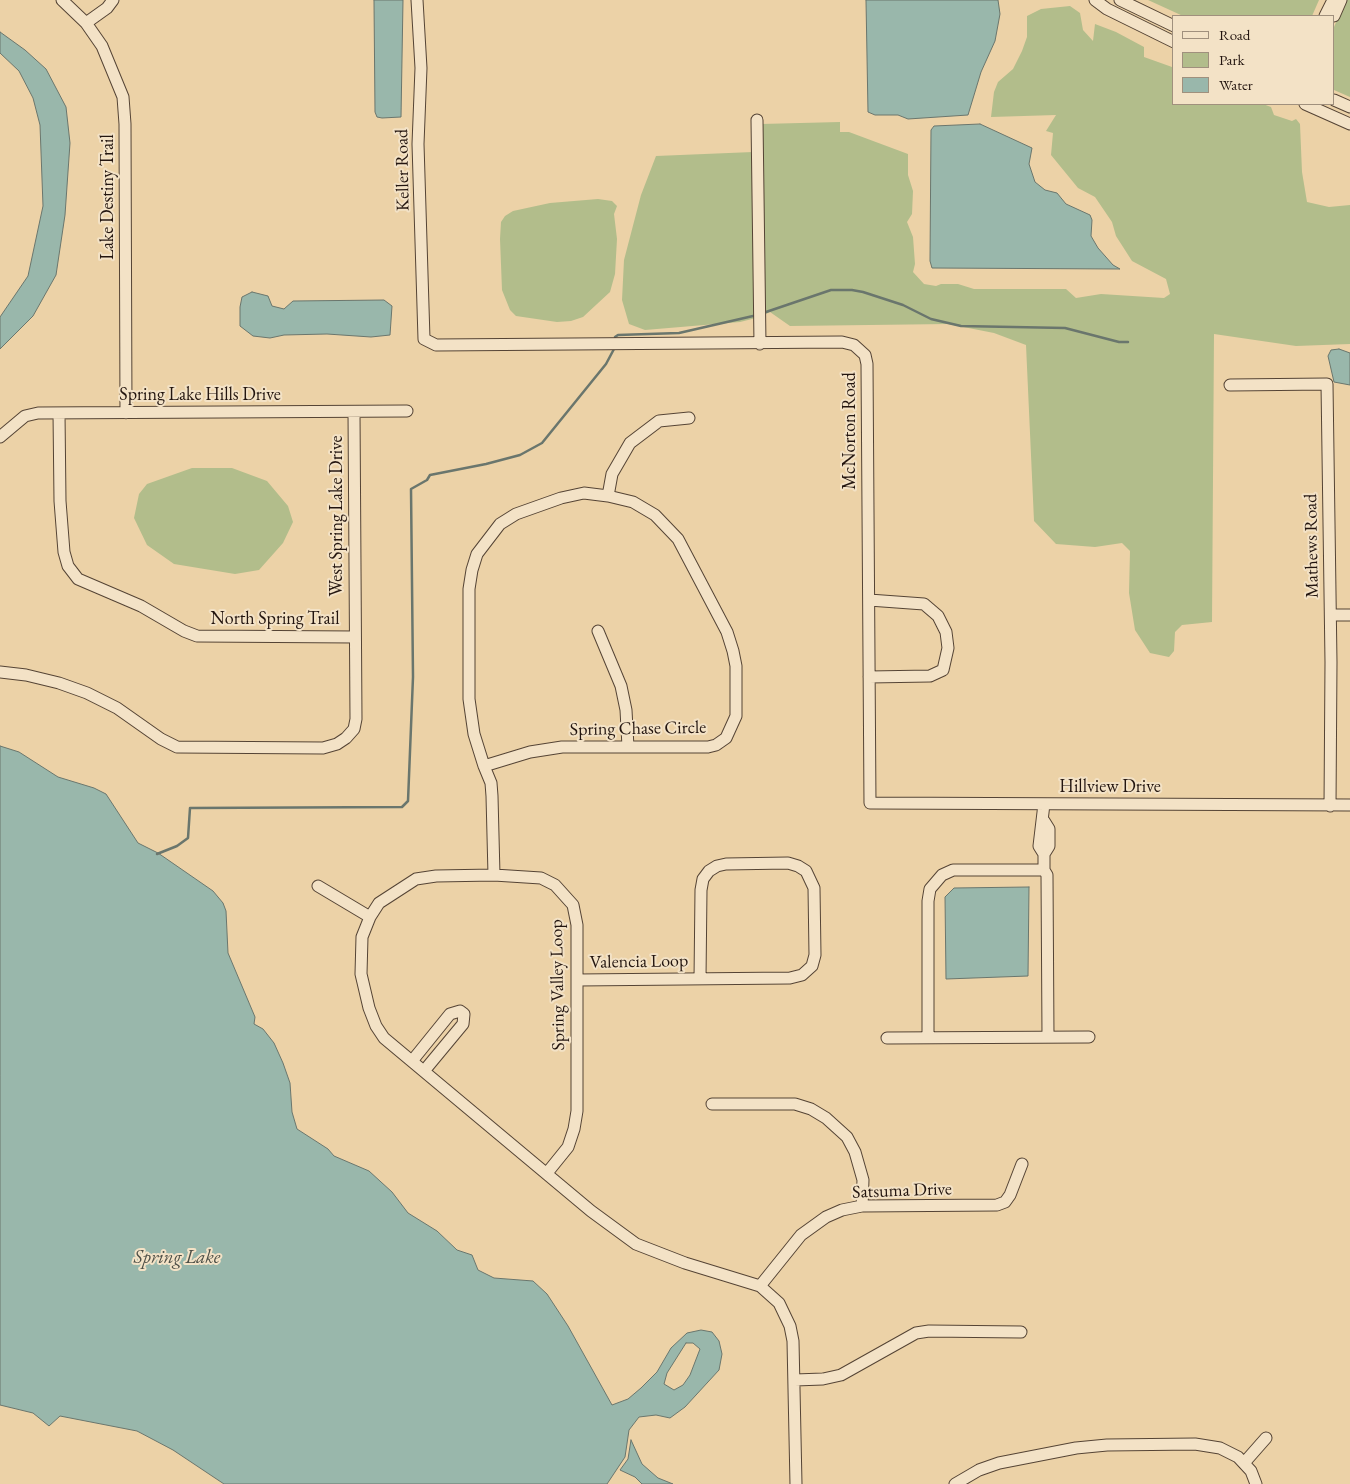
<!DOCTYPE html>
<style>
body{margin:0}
#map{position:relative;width:1350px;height:1484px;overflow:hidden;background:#ecd2a7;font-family:"EB Garamond",serif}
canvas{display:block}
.legend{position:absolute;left:1172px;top:15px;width:162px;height:90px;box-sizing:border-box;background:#f3e2c6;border:1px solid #a0907d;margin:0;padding:6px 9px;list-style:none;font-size:15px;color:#23150f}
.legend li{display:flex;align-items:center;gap:10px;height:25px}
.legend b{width:25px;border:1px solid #a0907d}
</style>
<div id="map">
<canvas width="1350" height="1484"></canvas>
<ul class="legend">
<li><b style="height:6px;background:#f3e2c6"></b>Road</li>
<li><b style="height:14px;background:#b2bd8b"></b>Park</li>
<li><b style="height:14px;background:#99b7ab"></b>Water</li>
</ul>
</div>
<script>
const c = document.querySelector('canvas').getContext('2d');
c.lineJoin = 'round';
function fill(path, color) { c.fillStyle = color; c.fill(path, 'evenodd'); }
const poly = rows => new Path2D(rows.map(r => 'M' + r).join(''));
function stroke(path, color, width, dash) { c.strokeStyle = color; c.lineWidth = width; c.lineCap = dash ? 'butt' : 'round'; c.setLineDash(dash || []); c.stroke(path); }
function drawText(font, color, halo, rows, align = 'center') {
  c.font = font + ' "EB Garamond",serif'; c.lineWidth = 4; c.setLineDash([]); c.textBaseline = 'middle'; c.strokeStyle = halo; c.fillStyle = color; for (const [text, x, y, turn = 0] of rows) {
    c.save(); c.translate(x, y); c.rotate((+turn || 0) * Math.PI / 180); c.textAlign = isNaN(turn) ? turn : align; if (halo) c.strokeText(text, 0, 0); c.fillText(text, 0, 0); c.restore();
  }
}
fill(poly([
 [1148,0,1319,0,1312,16,1183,16],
 [1346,0,1350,0,1350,97,1334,90,1334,27],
 [1070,6,1080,13,1083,30,1093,41,1095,24,1116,32,1144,47,1144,57,1172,67,1174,66,1174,104,1263,104,1271,107,1274,115,1292,121,1296,119,1300,124,1302,172,1307,202,1329,207,1350,205,1350,344,1296,346,1214,334,1212,622,1182,625,1175,632,1174,651,1169,657,1150,653,1135,630,1129,593,1130,551,1122,543,1095,547,1056,544,1034,521,1026,345,994,333,948,324,790,326,770,312,764,315,761,124,840,122,840,132,849,132,908,154,908,175,913,191,912,214,907,222,913,237,915,264,913,272,924,284,936,286,941,284,958,284,974,289,1066,289,1076,298,1101,294,1164,298,1170,294,1166,279,1132,261,1116,236,1112,222,1095,197,1078,188,1051,155,1053,133,1046,131,1056,115,991,117,994,92,998,82,1013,69,1022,51,1027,37,1027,16,1041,9],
 [753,152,756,318,740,322,645,330,629,324,622,300,624,260,641,195,656,156],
 [598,199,612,201,617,206,614,214,617,239,615,274,610,292,583,317,571,321,557,322,516,316,510,310,502,290,500,239,501,222,505,216,513,211,550,203],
 [192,468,232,468,267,481,288,506,293,522,283,543,259,570,235,574,174,564,147,545,134,518,139,494,147,484]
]), '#b2bd8b');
const water = poly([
 [374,0,403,0,401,117,382,118,377,117,375,112,374,0],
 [866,0,998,0,1000,14,995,41,981,72,968,115,908,119,898,115,875,115,868,112,866,0],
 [0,32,25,50,46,69,66,107,70,143,65,215,56,275,33,316,0,349,0,317,28,276,43,206,40,125,33,98,19,71,0,53,0,32],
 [980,124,1032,148,1029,164,1035,182,1045,190,1057,193,1066,204,1090,215,1092,220,1091,236,1098,248,1113,265,1120,269,932,268,930,261,931,130,934,126,980,124],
 [252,292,268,296,272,306,284,309,293,301,384,300,392,306,390,335,371,337,327,334,284,335,270,338,253,336,240,326,240,307,242,297,252,292],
 [1339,349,1350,353,1350,385,1334,382,1328,356,1331,350,1339,349],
 [0,746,19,752,58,777,94,788,106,794,138,843,158,853,213,891,223,903,226,911,228,953,255,1017,254,1024,263,1029,274,1043,283,1063,290,1083,292,1112,297,1129,328,1149,334,1156,369,1171,392,1192,408,1213,437,1231,457,1250,472,1255,478,1270,494,1278,533,1281,547,1294,568,1326,612,1405,628,1399,641,1388,657,1372,671,1348,687,1333,701,1330,712,1332,719,1341,722,1354,719,1370,685,1407,670,1418,656,1415,639,1417,629,1430,625,1457,607,1484,224,1484,173,1450,137,1431,60,1416,49,1426,33,1413,0,1405,0,746],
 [686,1343,693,1343,700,1349,690,1375,683,1385,674,1390,664,1384,667,1373,686,1343],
 [1029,887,1028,976,946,979,945,897,954,888,1029,887],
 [631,1440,642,1464,658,1478,673,1484,642,1484,635,1477,620,1470,628,1459,631,1440]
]);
fill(water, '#99b7ab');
stroke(water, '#6a766d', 1);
stroke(poly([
 [766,312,831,290,852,290,863,292,903,305,931,319,961,326,1065,328,1119,342,1128,342],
 [615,337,618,335,679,333,753,316],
 [157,854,177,846,188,838,190,808,402,807,408,801,413,677,411,489,427,480,430,475,486,464,520,455,542,443,606,364,614,349]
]), '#6a766d', 2.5);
const minor = poly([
 [62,0,86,23,102,46,123,97,125,124,126,413],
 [417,0,421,68,418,144,424,339,436,345,842,342,854,345,865,355,867,364,870,803,1350,805],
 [1095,0,1107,9,1174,42],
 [1120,0,1174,26],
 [1325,16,1333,0],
 [1334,16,1341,0],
 [86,23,107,8,113,0],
 [1334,100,1350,107],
 [1305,104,1350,124],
 [757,120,760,344],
 [1230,385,1327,384,1331,662,1330,806],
 [59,413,60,501,64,552,68,566,78,579,141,606,184,631,197,636,355,637],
 [0,437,25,416,38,413,407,411],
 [608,496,612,474,630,443,659,421,689,418],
 [869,600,924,604,938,616,946,632,948,648,943,670,930,676,869,677],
 [1331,615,1350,615],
 [598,631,621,686,626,710,628,747],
 [0,672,26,675,59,683,87,693,117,708,161,739,177,747,323,748,337,744,346,738,354,729,356,719,354,412],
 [484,766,530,752,562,747,708,747,716,745,726,738,736,716,736,666,733,651,727,632,678,539,655,515,633,502,608,496,584,493,561,498,516,514,500,524,477,554,472,570,469,589,469,699,474,734,484,766,491,783,492,796,494,875],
 [1044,821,1049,829,1049,846,1044,854],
 [1044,870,1047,875,1048,1037],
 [318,886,370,917],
 [578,980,790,978,802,975,812,966,815,955,814,888,806,871,798,866,788,863,726,864,717,866,709,871,703,879,701,890,700,979],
 [928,1037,928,901,930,889,942,875,953,870,1044,870,1044,854,1039,846,1044,804],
 [887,1038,1089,1037],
 [412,1061,450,1014,460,1011,464,1014,463,1024,424,1071],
 [712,1104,795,1104,811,1109,826,1118,847,1137,855,1152,863,1180,862,1206],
 [547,1173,568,1147,574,1129,577,1111,577,925,573,905,555,885,541,878,494,875,436,876,416,879,379,903,370,917,362,937,361,974,369,1008,376,1026,384,1038,591,1211,636,1244,685,1263,760,1286,779,1303,790,1326,793,1341,796,1484],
 [760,1286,801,1235,826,1217,842,1210,862,1206,997,1205,1005,1202,1010,1195,1022,1164],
 [795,1380,823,1379,841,1375,916,1333,929,1331,1021,1332],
 [1244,1463,1266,1438],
 [955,1484,979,1470,999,1463,1076,1448,1107,1445,1195,1444,1220,1448,1238,1457,1251,1471,1256,1484]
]);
stroke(minor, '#554435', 13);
stroke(minor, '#f3e2c6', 11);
drawText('18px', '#23150f', '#f3e2c6', [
 ["Keller Road",403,170,-91],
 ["Lake Destiny Trail",108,197,-90],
 ["Spring Lake Hills Drive",200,395],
 ["McNorton Road",850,431,-90],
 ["West Spring Lake Drive",337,516,-90],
 ["Mathews Road",1312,546,-91],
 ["North Spring Trail",275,619],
 ["Spring Chase Circle",638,729,-1],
 ["Hillview Drive",1110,787],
 ["Valencia Loop",639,962,-1],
 ["Spring Valley Loop",558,985,-91],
 ["Satsuma Drive",902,1191,-2]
]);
drawText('italic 19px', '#4c4e46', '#f3e2c6', [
 ["Spring Lake",177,1258]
]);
</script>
